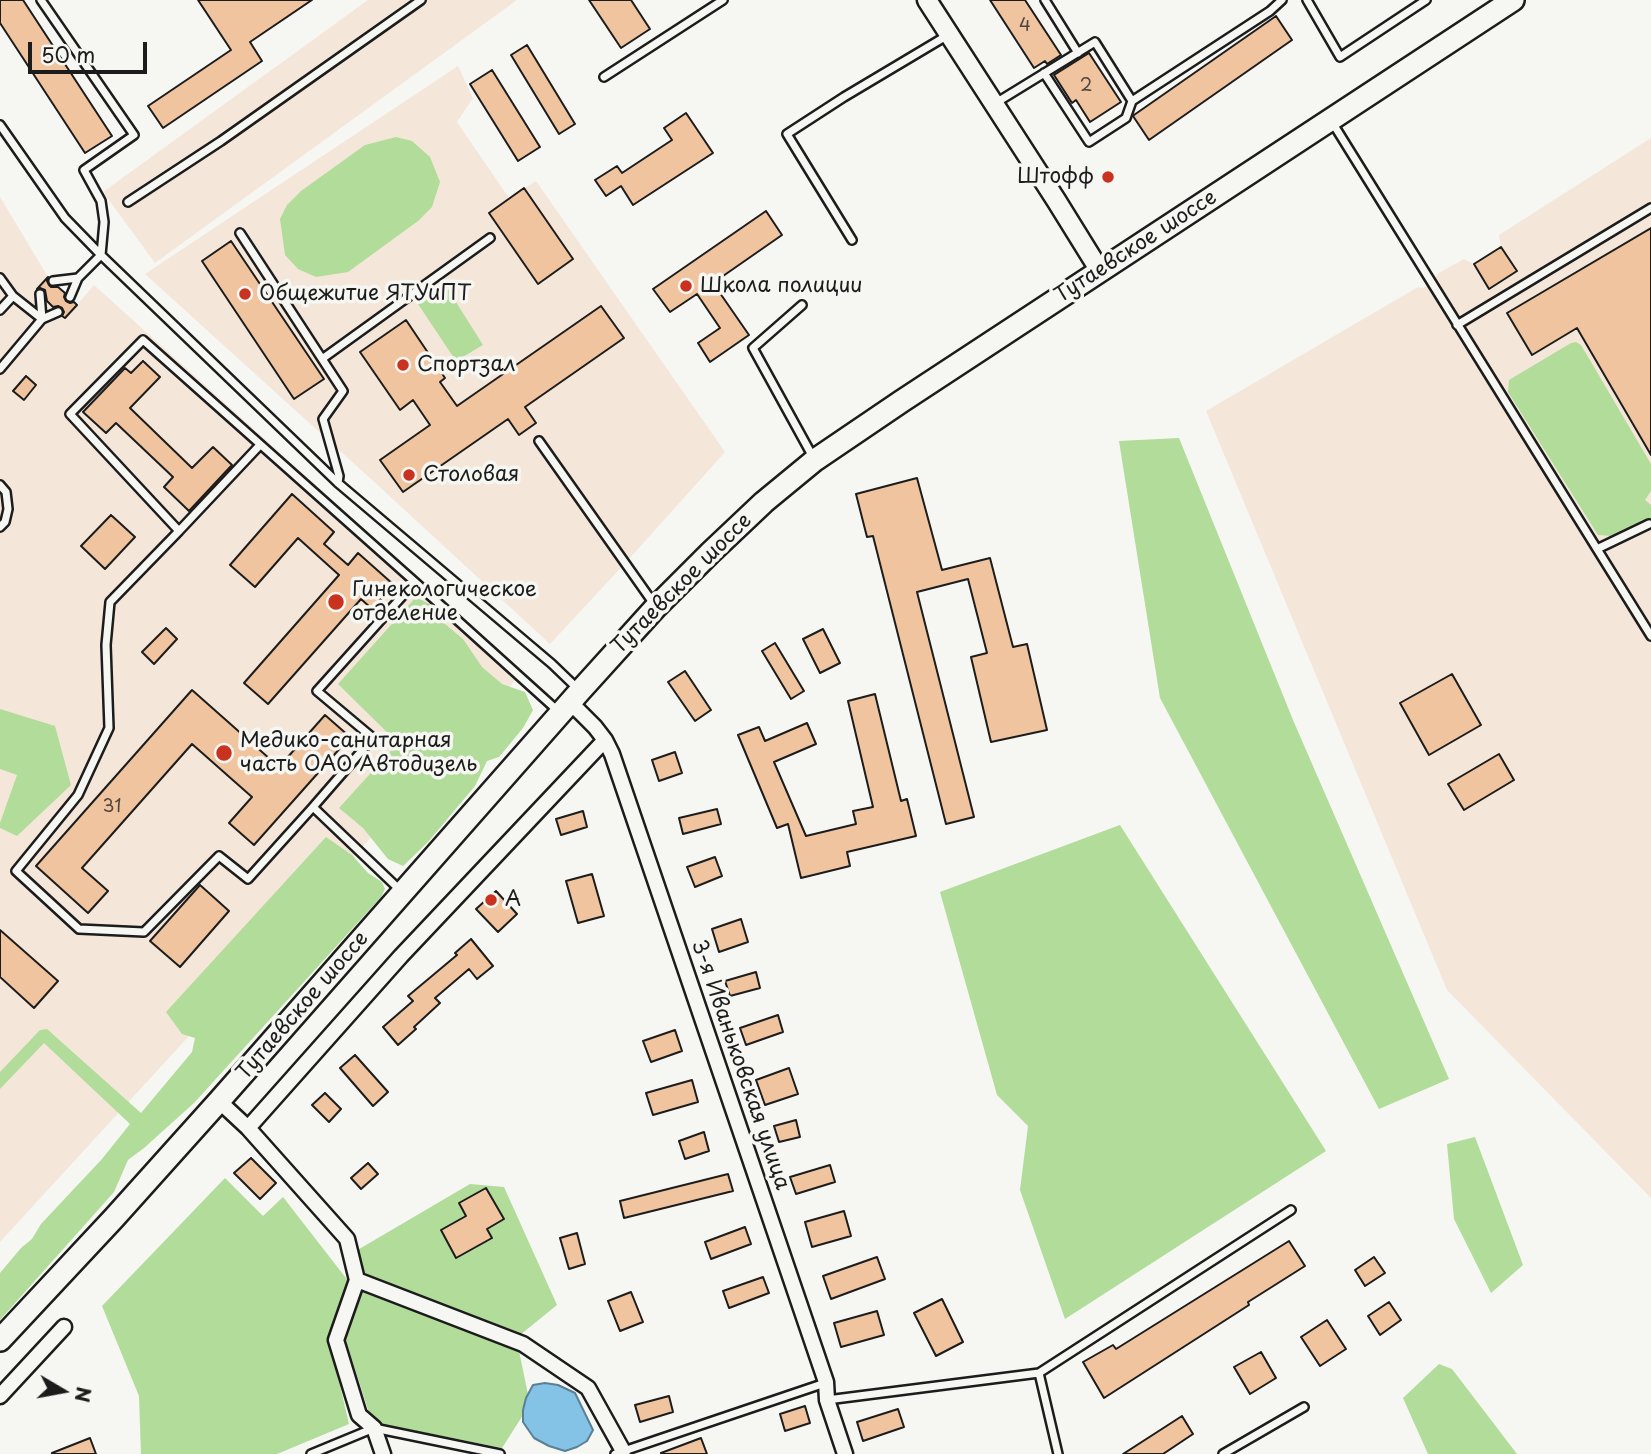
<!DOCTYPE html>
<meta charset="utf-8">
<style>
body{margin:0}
#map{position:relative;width:1651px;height:1454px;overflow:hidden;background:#f6f6f2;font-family:"Playpen Sans",sans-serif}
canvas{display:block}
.north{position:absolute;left:28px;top:1356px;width:70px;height:70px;-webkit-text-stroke:5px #f6f6f2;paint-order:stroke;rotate:100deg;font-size:19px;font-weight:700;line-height:28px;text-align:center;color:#1c1c1c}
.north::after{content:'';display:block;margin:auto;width:24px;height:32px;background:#1c1c1c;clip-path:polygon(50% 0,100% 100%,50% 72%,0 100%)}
.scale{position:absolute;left:28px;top:42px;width:119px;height:32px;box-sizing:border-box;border:4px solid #1c1c1c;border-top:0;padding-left:9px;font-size:21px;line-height:24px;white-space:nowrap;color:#1c1c1c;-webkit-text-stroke:5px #f6f6f2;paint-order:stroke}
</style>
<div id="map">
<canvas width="1651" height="1454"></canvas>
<div class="north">N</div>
<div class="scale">50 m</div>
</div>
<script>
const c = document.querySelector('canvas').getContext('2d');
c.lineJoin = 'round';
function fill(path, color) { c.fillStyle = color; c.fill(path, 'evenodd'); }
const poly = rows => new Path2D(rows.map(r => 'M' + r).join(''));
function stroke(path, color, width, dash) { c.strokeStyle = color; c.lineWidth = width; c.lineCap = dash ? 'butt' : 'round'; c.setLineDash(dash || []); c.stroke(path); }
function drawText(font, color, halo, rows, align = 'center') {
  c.font = font + ' "Playpen Sans",sans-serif'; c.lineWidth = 7; c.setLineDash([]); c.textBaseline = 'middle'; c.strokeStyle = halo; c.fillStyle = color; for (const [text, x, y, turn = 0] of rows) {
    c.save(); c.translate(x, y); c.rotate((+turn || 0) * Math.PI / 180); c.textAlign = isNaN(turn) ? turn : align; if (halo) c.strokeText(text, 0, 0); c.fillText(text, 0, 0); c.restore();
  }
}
fill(poly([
 [368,0,517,0,155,263,103,192],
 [458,66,473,98,457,122,509,198,536,181,725,452,629,559,550,644,371,479,145,274],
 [1651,138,1651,1198,1447,990,1206,411,1418,287,1423,288,1435,280,1437,274,1464,259,1474,264,1501,247,1499,235],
 [0,197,48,277,77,305,94,285,523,672,0,1242]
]), '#f4e7d9');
fill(poly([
 [396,137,412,141,430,157,440,182,432,207,418,221,348,272,316,277,298,269,285,255,280,219,287,205,301,191,365,145],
 [444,283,483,345,456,361,418,304],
 [1576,342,1581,345,1651,464,1651,491,1645,500,1651,505,1651,518,1612,536,1598,535,1508,392,1509,380,1571,343],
 [1179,438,1293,720,1449,1079,1379,1109,1160,698,1119,441],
 [416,597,431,605,445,624,463,639,482,667,502,684,525,692,533,710,523,728,499,757,487,761,475,786,428,842,403,866,388,859,363,828,339,808,398,743,338,684],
 [0,709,55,726,71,785,17,836,0,828,0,823,17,775,0,769],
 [1120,825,1326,1151,1065,1319,1020,1190,1028,1126,997,1095,940,892],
 [326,837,352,855,368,873,382,882,385,889,381,897,194,1103,144,1148,128,1160,114,1192,0,1320,0,1273,21,1248,32,1239,41,1224,102,1159,130,1124,44,1043,0,1089,0,1072,40,1030,47,1029,141,1113,192,1052,195,1038,182,1034,166,1012],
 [1475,1137,1523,1265,1491,1293,1454,1219,1447,1144],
 [225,1178,263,1216,283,1197,349,1282,329,1339,349,1424,277,1454,141,1454,139,1396,102,1306],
 [470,1184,504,1187,557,1305,520,1335,364,1275,349,1255],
 [361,1289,519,1351,530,1404,502,1448,372,1422,345,1338],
 [1439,1364,1452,1369,1517,1454,1428,1454,1403,1398]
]), '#b1dc9a');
const water = poly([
 [545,1383,558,1385,575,1393,593,1430,587,1441,577,1447,565,1451,549,1446,534,1438,523,1422,523,1410,526,1398,533,1385,545,1383]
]);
fill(water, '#84c3e5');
stroke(water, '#5a8095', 2);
const building = poly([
 [0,0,23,0,112,136,85,153,0,23,0,0],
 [198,0,312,0,250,42,262,61,163,128,148,106,231,50,198,0],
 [589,0,631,0,650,29,621,48,589,0],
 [990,0,1025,0,1061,55,1047,64,1045,61,1034,68,990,0],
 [1276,16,1292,40,1149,140,1133,116,1134,115,1276,16],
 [527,45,575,124,559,134,511,55,527,45],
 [1089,53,1121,102,1090,122,1076,100,1072,103,1054,75,1089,53],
 [492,70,540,147,518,161,470,84,492,70],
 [686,113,713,153,633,205,621,186,606,196,595,180,617,166,622,173,672,140,664,128,686,113],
 [524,188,573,259,538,284,489,213,524,188],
 [766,211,782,235,713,283,749,335,710,362,698,343,720,328,697,294,670,312,653,289,766,211],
 [1651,228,1651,455,1577,328,1532,355,1507,313,1651,228],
 [231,241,324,379,294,399,202,261,231,241],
 [1501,247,1517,271,1489,289,1474,264,1501,247],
 [48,277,47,281,49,285,51,287,58,287,65,293,64,297,66,301,70,303,74,302,77,305,65,318,62,316,64,312,62,308,58,306,53,307,47,301,45,290,40,288,37,289,48,277],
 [601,306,624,338,525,407,536,423,519,435,508,419,403,492,380,460,430,425,413,400,400,410,360,352,406,320,445,378,440,382,457,406,601,306],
 [143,361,160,377,130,408,192,468,213,447,232,465,189,511,164,487,173,477,116,423,106,433,83,412,125,368,131,373,143,361],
 [26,376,36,385,24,400,13,391,26,376],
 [917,478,942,570,990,558,1013,647,1027,644,1047,730,991,742,971,657,987,653,968,579,917,592,974,817,946,824,873,536,867,537,856,494,917,478],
 [292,494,334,532,324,544,348,565,358,553,394,585,372,609,361,599,268,704,244,683,339,575,298,538,255,587,230,565,292,494],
 [111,515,135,537,105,569,81,546,111,515],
 [166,628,177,639,154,664,142,652,166,628],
 [823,629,840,663,820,673,803,639,823,629],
 [775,643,804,691,791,699,762,651,775,643],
 [685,671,711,710,695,721,668,682,685,671],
 [1452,674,1481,725,1429,755,1400,703,1452,674],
 [192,690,279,767,325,715,350,737,254,845,229,823,252,797,192,744,82,868,108,891,88,913,36,866,192,690],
 [875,694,901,801,907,799,916,836,847,852,850,866,801,878,788,824,777,828,738,735,759,727,765,741,807,723,816,744,774,762,806,836,856,824,853,811,873,807,848,701,875,694],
 [675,752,682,773,659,781,652,760,675,752],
 [1499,754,1514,780,1464,810,1448,784,1499,754],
 [717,809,721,824,683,834,679,818,717,809],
 [583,811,587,827,561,835,556,819,583,811],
 [715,857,722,876,695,887,687,867,715,857],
 [592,874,604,916,578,923,566,881,592,874],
 [200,885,229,911,180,967,150,941,200,885],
 [496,891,517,914,498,932,476,909,496,891],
 [741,919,748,942,719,952,712,929,741,919],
 [0,930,58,981,34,1008,0,977,0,930],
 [471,939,493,966,477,979,469,969,435,998,440,1003,414,1027,416,1029,398,1045,383,1027,413,1001,408,996,457,955,455,953,471,939],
 [756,972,760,988,730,996,725,981,756,972],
 [778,1015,783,1032,746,1045,740,1028,778,1015],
 [675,1030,682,1051,651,1062,643,1041,675,1030],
 [355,1055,388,1092,373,1106,340,1068,355,1055],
 [789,1068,798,1094,765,1105,756,1080,789,1068],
 [692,1080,698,1102,653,1115,646,1093,692,1080],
 [325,1093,341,1109,329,1122,312,1105,325,1093],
 [796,1120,800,1137,779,1142,774,1126,796,1120],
 [704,1132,709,1151,685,1159,679,1141,704,1132],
 [251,1158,276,1183,260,1199,234,1173,251,1158],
 [368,1163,378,1174,361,1189,351,1178,368,1163],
 [830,1165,835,1182,796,1194,790,1177,830,1165],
 [728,1174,733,1191,624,1218,620,1201,728,1174],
 [486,1188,504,1219,487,1229,492,1238,456,1258,441,1230,466,1216,459,1203,486,1188],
 [844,1211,851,1236,812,1247,805,1222,844,1211],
 [745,1227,751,1244,711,1259,705,1242,745,1227],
 [577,1233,585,1264,569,1269,560,1238,577,1233],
 [1289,1241,1305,1266,1248,1302,1249,1305,1104,1398,1083,1362,1113,1345,1116,1349,1289,1241],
 [877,1257,885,1279,831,1299,823,1276,877,1257],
 [1374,1257,1385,1273,1365,1286,1355,1270,1374,1257],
 [763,1277,769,1293,729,1308,723,1291,763,1277],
 [631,1292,643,1322,620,1331,608,1301,631,1292],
 [942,1299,963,1342,936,1356,914,1313,942,1299],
 [1389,1302,1401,1320,1380,1335,1368,1316,1389,1302],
 [877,1311,884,1335,841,1347,834,1323,877,1311],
 [1327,1320,1346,1349,1320,1366,1301,1337,1327,1320],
 [1261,1352,1276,1378,1250,1394,1234,1367,1261,1352],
 [669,1396,673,1412,640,1422,635,1405,669,1396],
 [805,1406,810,1423,785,1431,780,1414,805,1406],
 [898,1409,904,1427,863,1441,857,1422,898,1409],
 [1182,1416,1193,1434,1163,1454,1123,1454,1182,1416],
 [90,1438,96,1454,52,1454,52,1453,90,1438],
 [701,1438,707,1454,661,1454,661,1453,701,1438]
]);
fill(building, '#f1c4a0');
stroke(building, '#1c1c1c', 2);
const service = poly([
 [41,0,134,135,84,170,101,201,104,222,101,255,78,278,70,297],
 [1045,0,1078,53],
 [1307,0,1340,57,1426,0],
 [1044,73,1089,142,1126,118,1132,101,1270,11,1282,0],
 [604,77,723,0],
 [994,104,1095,42,1132,101],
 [1332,122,1651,636],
 [0,125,65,218,101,255,338,483,552,664,579,690],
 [128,202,221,141,421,0],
 [240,233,343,391,323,419,339,476,338,483],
 [852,240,787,134,844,97,948,35],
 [0,278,13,296,42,319],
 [53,281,78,278],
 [40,294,42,319],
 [802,305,753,348,813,457],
 [0,310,13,296],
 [1457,325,1651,208],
 [322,359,490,238],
 [0,369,42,319,58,312],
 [539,441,654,604],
 [0,485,6,492,8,509,5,522,0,527],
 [179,531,260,445],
 [1597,549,1649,524],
 [313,807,373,738,317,691,415,582],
 [400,890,313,807,248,879,219,856,144,932,79,929,16,871,78,795,109,728,106,645,110,602,179,531,70,414,143,340,415,582,558,711],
 [1039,1373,1058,1454],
 [827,1400,1039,1373,1291,1210],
 [311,1454,374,1428,500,1454],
 [615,1454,825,1383],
 [1223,1454,1304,1407]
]);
const minor = poly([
 [570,702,595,727,605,740,612,754,826,1382,827,1400,845,1454],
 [219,1101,248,1128,347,1239,357,1280,523,1344,588,1388,623,1451],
 [248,1128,401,956,605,740],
 [357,1280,336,1340,359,1415,374,1428,383,1454],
 [0,1396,64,1327]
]);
const tertiary = poly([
 [927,0,1056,200,1100,271]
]);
const primary = poly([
 [0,1340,114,1218,219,1101,580,691,656,607,710,553,764,502,815,460,902,401,1513,0]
]);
stroke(service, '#1c1c1c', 12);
stroke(minor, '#1c1c1c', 19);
stroke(tertiary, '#1c1c1c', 23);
stroke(primary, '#1c1c1c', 26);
stroke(service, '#f6f6f2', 7);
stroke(minor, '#f6f6f2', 14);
stroke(tertiary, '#f6f6f2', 18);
stroke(primary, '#f6f6f2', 21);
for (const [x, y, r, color] of [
 [1108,177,7,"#c8321e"],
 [686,286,7,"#c8321e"],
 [245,294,7,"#c8321e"],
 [403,365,7,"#c8321e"],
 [409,475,7,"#c8321e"],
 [336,602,9,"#c8321e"],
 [224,753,9,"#c8321e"],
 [491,900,7,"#c8321e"]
]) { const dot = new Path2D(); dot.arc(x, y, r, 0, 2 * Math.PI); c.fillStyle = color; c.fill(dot); stroke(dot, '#f6f6f2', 2.5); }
drawText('18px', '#51463d', null, [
 ["4",1025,26],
 ["2",1086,86],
 ["31",112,807]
]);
drawText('21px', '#1c1c1c', '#f6f6f2', [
 ["Штофф",1094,177,"right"],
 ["Школа полиции",700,286],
 ["Общежитие ЯТУиПТ",259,294],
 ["Спортзал",417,365],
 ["Столовая",423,475],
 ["Гинекологическое",352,590],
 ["отделение",352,614],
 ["Медико-санитарная",240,741],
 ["часть ОАО Автодизель",240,765],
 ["А",505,900]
], 'left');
drawText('21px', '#1c1c1c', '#f6f6f2', [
 ["Тутаевское шоссе",1136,247,-33],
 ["Тутаевское шоссе",682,584,-45],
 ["Тутаевское шоссе",303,1006,-49],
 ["3-я Иваньковская улица",740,1065,71]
]);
</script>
